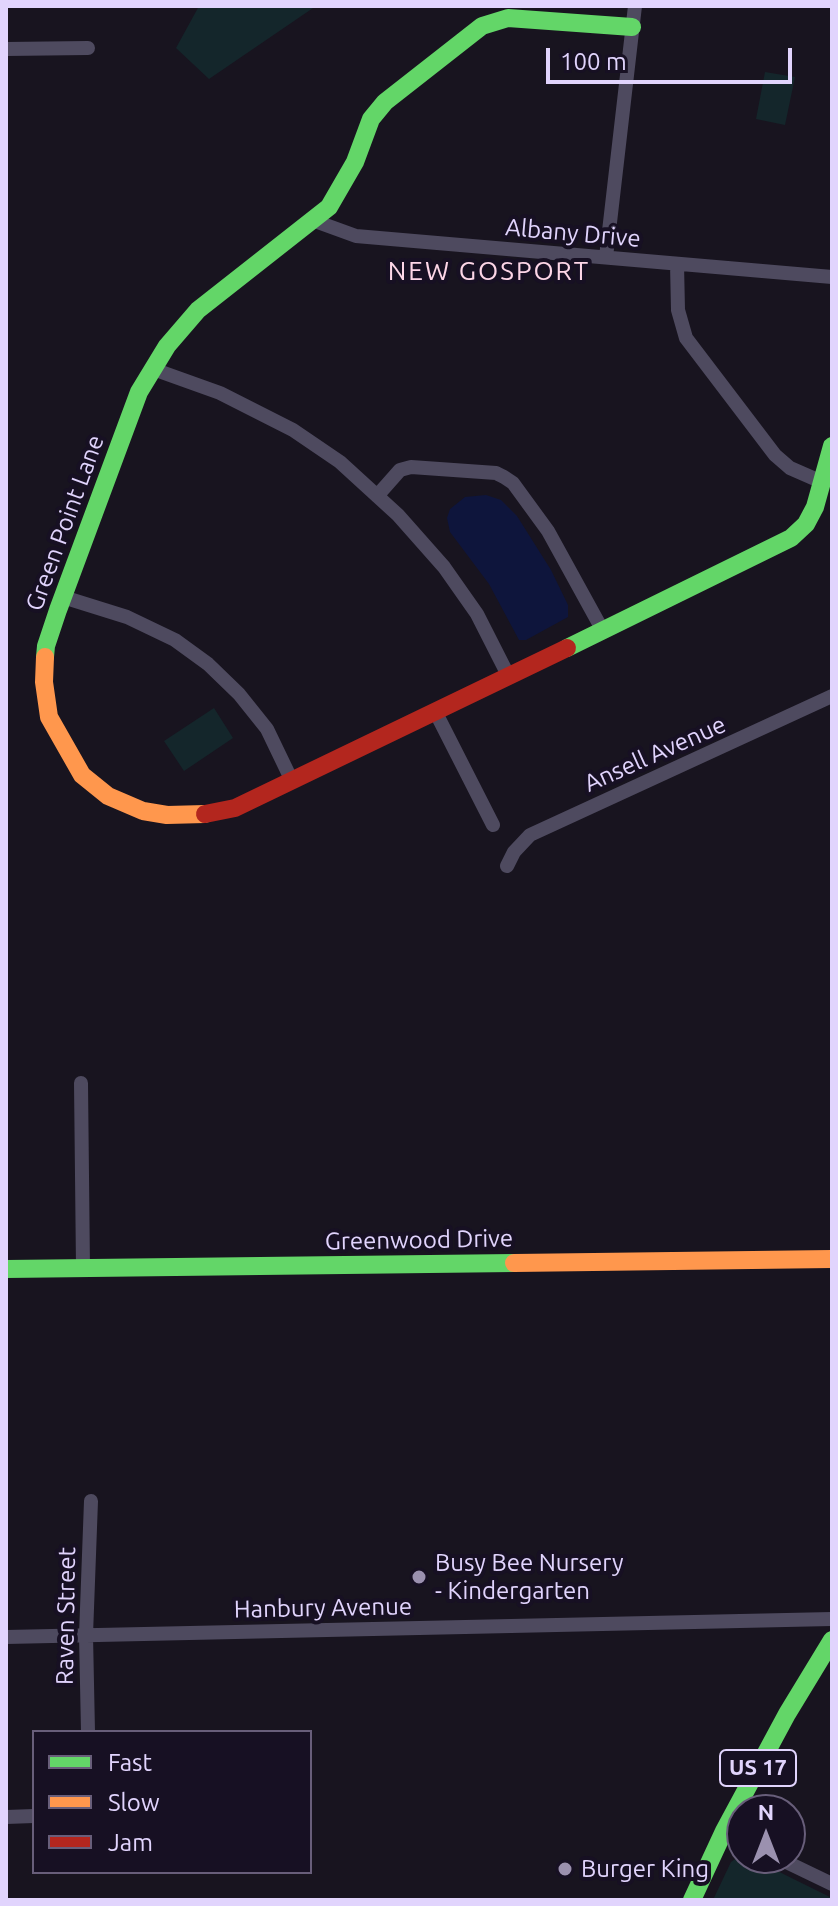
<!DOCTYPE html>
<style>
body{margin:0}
#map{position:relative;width:838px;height:1906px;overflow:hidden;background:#18141f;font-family:Ubuntu,sans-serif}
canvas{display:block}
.frame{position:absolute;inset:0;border:8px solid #e1d4fd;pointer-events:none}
.legend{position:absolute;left:32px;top:1730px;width:280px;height:144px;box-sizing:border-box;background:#171023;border:2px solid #685e7a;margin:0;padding:10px 14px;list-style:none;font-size:24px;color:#e1d4fd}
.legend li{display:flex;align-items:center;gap:16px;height:40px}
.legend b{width:40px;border:2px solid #685e7a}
.north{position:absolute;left:726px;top:1794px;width:80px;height:80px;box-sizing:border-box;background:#171023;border:2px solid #685e7a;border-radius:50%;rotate:0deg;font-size:22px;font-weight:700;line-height:32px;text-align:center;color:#e1d4fd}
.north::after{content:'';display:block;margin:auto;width:28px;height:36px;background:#9b91af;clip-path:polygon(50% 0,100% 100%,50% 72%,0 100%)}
.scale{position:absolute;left:546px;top:48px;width:246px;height:36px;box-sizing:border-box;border:4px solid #e1d4fd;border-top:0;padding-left:10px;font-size:24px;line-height:28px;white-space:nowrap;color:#e1d4fd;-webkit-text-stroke:6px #171023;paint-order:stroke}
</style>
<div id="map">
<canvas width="838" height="1906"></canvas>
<div class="frame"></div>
<ul class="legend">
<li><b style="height:10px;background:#63d668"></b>Fast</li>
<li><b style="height:10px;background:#ff974d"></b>Slow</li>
<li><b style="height:10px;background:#b3261e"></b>Jam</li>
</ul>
<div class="north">N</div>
<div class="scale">100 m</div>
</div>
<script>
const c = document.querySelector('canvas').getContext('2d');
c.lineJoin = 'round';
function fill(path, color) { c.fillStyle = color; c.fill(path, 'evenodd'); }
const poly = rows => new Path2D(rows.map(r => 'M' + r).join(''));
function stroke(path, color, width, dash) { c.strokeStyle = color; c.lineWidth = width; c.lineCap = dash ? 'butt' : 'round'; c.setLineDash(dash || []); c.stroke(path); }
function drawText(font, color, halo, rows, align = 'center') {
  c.font = font + ' Ubuntu,sans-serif'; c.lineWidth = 8; c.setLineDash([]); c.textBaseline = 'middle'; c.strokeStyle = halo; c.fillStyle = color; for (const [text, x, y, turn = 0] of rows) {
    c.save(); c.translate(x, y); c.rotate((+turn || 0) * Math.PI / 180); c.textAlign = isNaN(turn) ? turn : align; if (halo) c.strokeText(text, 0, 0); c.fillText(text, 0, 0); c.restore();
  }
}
fill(poly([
 [199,6,316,6,209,79,176,48],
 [765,72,795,77,785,125,756,119],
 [214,708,233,738,184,771,164,741],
 [741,1855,742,1858,751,1858,832,1898,832,1900,713,1900,731,1862]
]), '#14262b');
fill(poly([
 [486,495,501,500,517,516,551,570,568,605,568,617,526,640,519,640,489,584,450,532,447,518,450,509,465,497]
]), '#0e153c');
stroke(poly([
 [6,49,88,48],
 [312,220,356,236,832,277],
 [606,257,635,6],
 [677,264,678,310,686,338,775,455,790,468,822,482],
 [153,369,220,393,293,430,340,462,398,515,444,567,477,614,509,677],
 [377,496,400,470,411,467,496,473,504,477,513,483,548,531,603,631],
 [63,597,127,617,175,640,208,664,239,694,267,729,292,781],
 [436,713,493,825],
 [507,866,514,852,530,835,832,696],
 [81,1083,83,1268],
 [6,1637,832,1619],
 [88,1732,86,1635,91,1501],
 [6,1817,34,1816],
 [724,1831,742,1840],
 [778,1858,832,1884]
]), '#4e4a5f', 14);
stroke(poly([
 [567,648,791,538,806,524,815,507,832,446],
 [45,657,46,646,58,610,139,392,167,346,198,310,329,207,355,162,371,119,385,102,482,26,508,18,632,27],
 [6,1269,514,1263],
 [692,1900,724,1831,787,1714,832,1640]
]), '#63d668', 18);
stroke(poly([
 [45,657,44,682,49,717,82,775,108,796,143,811,167,815,205,814],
 [514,1263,832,1259]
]), '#ff974d', 18);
stroke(poly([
 [205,814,235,808,567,648]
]), '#b3261e', 18);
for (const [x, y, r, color] of [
 [419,1577,8,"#9b91af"],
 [565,1869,8,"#9b91af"]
]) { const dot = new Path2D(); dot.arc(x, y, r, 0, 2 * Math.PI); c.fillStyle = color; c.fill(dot); stroke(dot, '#171023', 3); }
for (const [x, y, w] of [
 [758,1768,76]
]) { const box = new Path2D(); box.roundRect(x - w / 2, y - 18, w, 36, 6); c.fillStyle = '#171023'; c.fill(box); stroke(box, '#e1d4fd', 2); }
drawText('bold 22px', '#e1d4fd', null, [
 ["US 17",758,1768]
]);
drawText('24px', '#e1d4fd', '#171023', [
 ["Albany Drive",573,233,5],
 ["Green Point Lane",65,523,-70],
 ["Ansell Avenue",655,754,-24],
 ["Greenwood Drive",419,1240,-1],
 ["Hanbury Avenue",323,1608,-1],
 ["Raven Street",66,1616,-89]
]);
drawText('24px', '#e1d4fd', '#171023', [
 ["Busy Bee Nursery",435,1563],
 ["- Kindergarten",435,1591],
 ["Burger King",581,1869]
], 'left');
c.letterSpacing = '2px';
drawText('26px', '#fdd6e7', '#171023', [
 ["NEW GOSPORT",489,271]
]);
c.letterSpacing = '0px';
</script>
